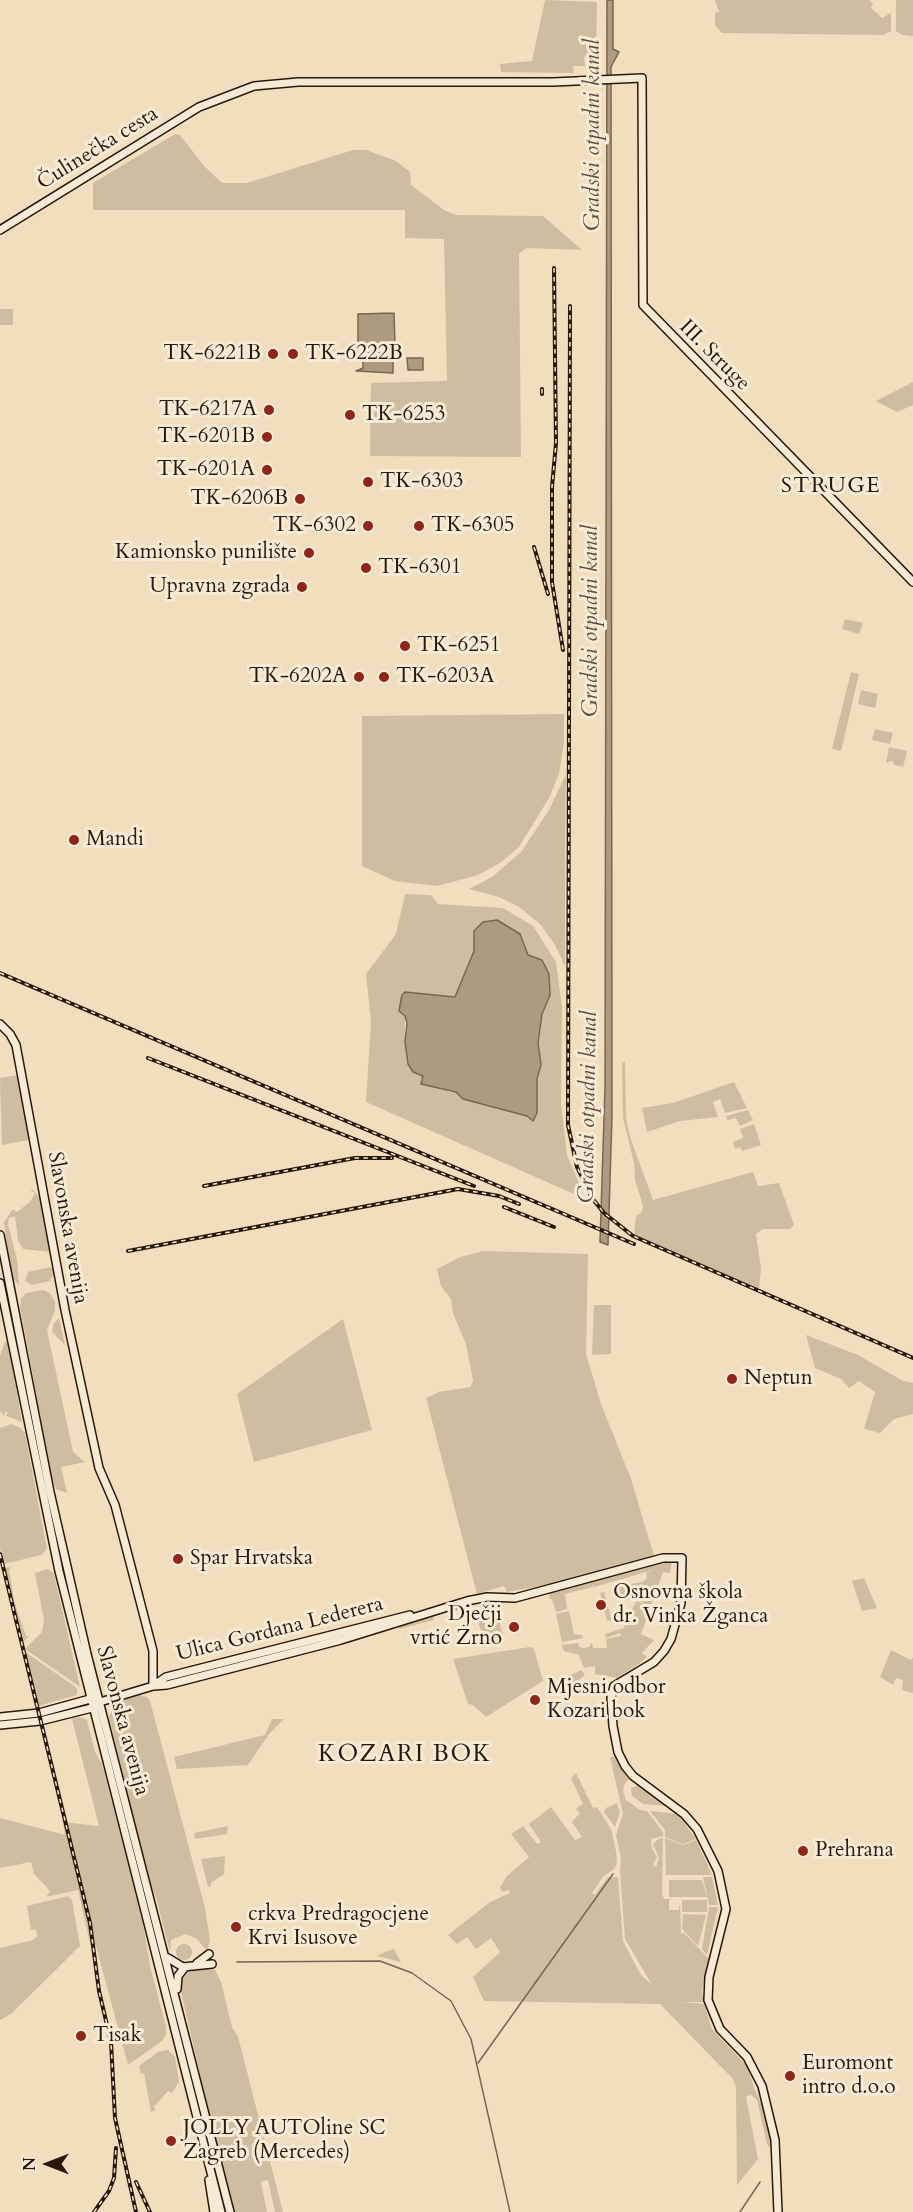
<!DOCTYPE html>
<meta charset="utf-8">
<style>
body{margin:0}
#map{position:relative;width:913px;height:2212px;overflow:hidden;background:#f0debf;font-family:Cardo,serif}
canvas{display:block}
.north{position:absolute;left:18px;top:2134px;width:60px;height:60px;-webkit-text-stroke:4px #f5ead5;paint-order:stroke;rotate:270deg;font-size:16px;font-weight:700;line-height:24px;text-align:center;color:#29190c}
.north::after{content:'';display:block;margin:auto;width:21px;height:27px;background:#29190c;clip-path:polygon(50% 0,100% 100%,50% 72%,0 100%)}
</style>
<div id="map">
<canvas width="913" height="2212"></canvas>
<div class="north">N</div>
</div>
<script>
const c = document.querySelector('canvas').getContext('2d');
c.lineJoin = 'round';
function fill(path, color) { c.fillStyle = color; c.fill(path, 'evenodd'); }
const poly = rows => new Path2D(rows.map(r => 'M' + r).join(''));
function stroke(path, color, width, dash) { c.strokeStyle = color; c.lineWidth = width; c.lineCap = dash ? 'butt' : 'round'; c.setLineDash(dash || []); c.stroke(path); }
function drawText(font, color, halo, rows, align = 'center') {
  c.font = font + ' Cardo,serif'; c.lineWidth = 6; c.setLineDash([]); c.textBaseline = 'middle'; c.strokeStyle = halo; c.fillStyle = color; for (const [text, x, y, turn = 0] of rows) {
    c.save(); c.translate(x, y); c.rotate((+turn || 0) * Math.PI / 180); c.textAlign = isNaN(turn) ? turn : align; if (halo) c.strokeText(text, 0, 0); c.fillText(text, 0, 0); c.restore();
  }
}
fill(poly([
 [545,0,597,2,596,50,584,57,585,66,573,66,574,73,501,72,500,64,532,61],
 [715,0,869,0,873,3,871,8,882,18,891,13,891,31,883,35,722,33,715,25,715,13,719,12],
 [896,0,913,0,913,36,902,35,896,31],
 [175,134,180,135,204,166,222,183,247,183,353,150,366,150,396,161,410,172,411,185,444,210,456,215,543,216,582,250,526,248,519,254,521,457,370,456,371,383,447,381,444,239,405,238,405,210,93,210,93,183],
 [0,309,13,309,13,325,0,325],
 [913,382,913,405,897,412,876,401],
 [845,619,863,623,859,634,842,629],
 [851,672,859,674,841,751,832,749],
 [861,690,878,694,875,708,858,704],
 [564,714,564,743,559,774,549,798,519,847,500,863,478,875,437,886,395,881,362,866,362,716],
 [875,729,893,733,890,744,872,740],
 [889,747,907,751,903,767,894,765,893,761,886,763],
 [566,774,565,845,565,966,555,945,540,924,519,907,499,897,469,889,492,877,521,852,549,810],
 [405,894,431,895,438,904,503,908,533,926,556,962,562,1007,561,1103,567,1155,581,1188,574,1194,366,1102,371,1021,366,974,396,934],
 [474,931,520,934,528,955,542,960,550,995,542,1014,538,1043,541,1065,537,1079,537,1113,532,1121,527,1116,464,1099,456,1092,449,1092,424,1076,405,1042,405,992,455,997,474,951],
 [625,1061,626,1118,630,1137,653,1200,753,1172,758,1186,779,1183,794,1225,790,1229,763,1229,756,1234,761,1268,759,1289,756,1290,667,1252,634,1235,636,1216,642,1212,643,1206,635,1180,634,1163,623,1118,622,1064],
 [19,1075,29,1140,2,1145,0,1078],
 [734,1082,747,1108,725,1113,720,1099,713,1102,718,1117,680,1121,647,1132,642,1108,673,1103],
 [748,1110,753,1120,749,1122,740,1126,736,1118,727,1120,726,1116],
 [754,1124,761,1145,742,1151,740,1147,735,1149,733,1142,743,1138,740,1129],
 [32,1189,41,1199,51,1249,50,1252,23,1249,18,1240,15,1216,9,1218,8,1224,17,1259,19,1285,11,1277,4,1222,13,1209,17,1212,30,1202,35,1194,31,1190,28,1192],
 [483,1251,588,1254,586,1354,601,1404,631,1479,654,1556,568,1581,507,1592,504,1586,477,1594,426,1398,439,1392,470,1387,473,1381,466,1344,453,1313,451,1299,441,1286,437,1269,460,1257],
 [51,1267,55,1271,50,1281,32,1285,25,1281,28,1272],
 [43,1290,50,1293,55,1302,55,1310,47,1330,73,1452,85,1462,61,1467,67,1493,56,1489,52,1478,20,1307,21,1299,26,1293],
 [594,1305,611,1305,611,1354,592,1355],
 [59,1318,65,1345,52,1332,54,1323],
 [343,1319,372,1430,254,1462,237,1394],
 [806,1335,858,1355,903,1381,913,1383,913,1414,894,1419,880,1433,864,1429,875,1392,859,1381,849,1388,841,1379,815,1368],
 [5,1341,8,1341,22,1422,6,1416,8,1412,5,1412,4,1416,0,1411,0,1356],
 [11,1424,19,1427,25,1433,47,1549,41,1555,4,1564,0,1549,0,1428],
 [672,1560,670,1573,663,1572,641,1634,654,1640,642,1653,647,1657,640,1663,617,1678,595,1674,595,1666,584,1668,579,1655,564,1651,562,1645,578,1643,579,1647,583,1648,589,1647,592,1642,593,1648,607,1648,606,1639,621,1636,620,1633,606,1638,605,1634,624,1628,626,1619,637,1601,647,1605,637,1599,650,1595,622,1601,618,1586,643,1582,647,1578,646,1573,653,1570,594,1587,592,1583,593,1587,565,1594,567,1609,556,1612,552,1599,549,1599,550,1593],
 [8,1567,12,1568,9,1569,14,1601,26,1636,29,1636,24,1641,5,1569],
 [48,1569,54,1574,80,1687,25,1649,42,1632,44,1620,35,1573],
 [864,1578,877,1608,862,1611,852,1581],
 [604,1592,612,1620,607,1621,600,1593],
 [494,1607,495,1615,498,1614,504,1641,484,1644,476,1612],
 [569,1611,574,1634,582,1635,583,1638,562,1642,556,1614],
 [432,1613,434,1620,399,1629,399,1625],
 [530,1647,534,1649,543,1681,486,1717,473,1705,468,1704,453,1659],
 [891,1650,911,1660,913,1657,913,1693,902,1690,903,1680,896,1678,893,1685,880,1677],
 [24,1651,77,1688,77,1695,38,1706],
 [581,1670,585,1675,569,1689,565,1678],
 [139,1695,147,1697,150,1701,205,1908,210,1940,207,1951,197,1939,186,1934,171,1940,170,1952,156,1897,149,1883,109,1717,115,1703],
 [79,1717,87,1720,95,1752,102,1764,143,1924,150,1966,166,2027,166,2034,162,2041,128,2065,96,1946,91,1947,78,1890,46,1897,50,1891,34,1874,31,1862,0,1868,0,1818,65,1835,63,1822,99,1826,72,1719],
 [272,1719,284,1719,269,1734,248,1765,177,1769,174,1757,265,1735],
 [610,1757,615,1757,629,1779,624,1785,623,1792,626,1800,640,1810,647,1811,663,1832,663,1836,651,1839,652,1849,657,1857,653,1864,656,1867,659,1858,653,1844,658,1839,663,1838,662,1895,664,1899,669,1899,669,1910,679,1910,680,1901,681,1934,684,1933,709,1959,702,1990,704,2002,682,2002,704,2004,712,2029,748,2067,754,2088,767,2116,773,2144,770,2148,767,2144,757,2100,751,2095,746,2097,758,2159,737,2185,736,2087,733,2079,660,2004,484,2001,473,1977,500,1952,491,1938,476,1949,467,1937,457,1944,448,1935,490,1902,510,1893,509,1890,502,1892,500,1888,506,1877,529,1857,511,1834,523,1826,537,1844,541,1842,529,1824,551,1807,575,1840,582,1837,572,1822,580,1813,576,1809,583,1804,571,1778,576,1773,593,1808,597,1807,611,1829,616,1851,617,1863,614,1869,603,1877,592,1893,595,1895,608,1877,618,1877,623,1941,641,1975,652,1985,625,1939,620,1872,621,1858,616,1835,623,1814],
 [640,1785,668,1806,643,1804,632,1796,631,1788],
 [617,1803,620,1812,615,1827,604,1812,606,1808],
 [650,1811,678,1814,696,1839,683,1844,665,1837,665,1830],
 [228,1826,227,1834,195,1839,194,1833],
 [665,1838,683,1845,696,1840,712,1875,666,1875],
 [225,1856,224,1874,211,1883,211,1887,208,1887,201,1859],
 [703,1877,712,1877,718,1905,709,1905],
 [669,1880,702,1880,707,1897,669,1897],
 [68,1896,72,1900,80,1946,11,2014,0,2020,0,1948,33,1940,37,1936,36,1929,31,1930,27,1906],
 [682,1900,707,1900,707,1912,682,1912],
 [709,1907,718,1907,707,1955,702,1949],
 [683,1914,706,1915,698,1946,682,1929],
 '176 1952a8 8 0 1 1 16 0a8 8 0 1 1-16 0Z',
 [394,1949,401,1962,377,1956,385,1952],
 [200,1967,215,1970,221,1982,232,2027,238,2037,283,2212,275,2212,268,2180,261,2182,267,2212,232,2212,179,1983,184,1971],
 [170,1988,227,2212,223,2212,167,1990],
 [168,2050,175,2057,179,2082,172,2093,168,2091,154,2107,156,2110,151,2112,144,2073,141,2074,139,2066,158,2052]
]), '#cebda1');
const water = poly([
 [607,0,613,0,613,49,619,52,611,67,612,1116,608,1245,600,1242,605,1087,607,0],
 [394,313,395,344,358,344,358,314,394,313],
 [363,353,393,353,393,373,356,371,363,368,363,353],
 [407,358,423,358,423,370,408,370,407,358],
 [497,920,520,934,528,955,542,960,549,974,550,995,542,1014,538,1043,541,1065,537,1079,537,1113,533,1121,527,1116,463,1099,456,1092,421,1084,423,1076,413,1072,408,1064,405,1042,407,1023,405,1016,399,1011,402,995,405,992,455,997,474,951,474,931,483,922,497,920]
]);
fill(water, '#ac9b82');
stroke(water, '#786753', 1.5);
stroke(poly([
 [237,1962,380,1961,412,1973,451,2001,471,2039,510,2212],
 [478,2063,613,1874],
 [740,2212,760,2182]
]), '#786753', 1.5);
const secondary = poly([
 [0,230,199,107,254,86,298,82,553,82,642,78,643,305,913,582],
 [0,1024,10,1034,16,1045,65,1310,99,1468,115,1505,153,1651,153,1686],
 [0,1235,50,1492,87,1654,230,2212],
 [0,1283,59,1571,221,2212],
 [153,1686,166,1677,410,1615],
 [0,1717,39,1713,90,1699],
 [0,1725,40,1721,92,1708,100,1702,153,1686,167,1685,341,1640,467,1601,487,1597,515,1598,663,1558,682,1558,681,1603,671,1639,664,1651,654,1662,614,1686,611,1698,613,1726,618,1752,625,1766,633,1776,684,1814,697,1829,718,1871,726,1909,709,1977,708,2000,720,2029,747,2057,762,2086,775,2140,778,2212],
 [168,1958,183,1967,212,1964],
 [197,1963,209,1954],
 [177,1989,178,1976,185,1967],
 [209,2180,214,2212]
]);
stroke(secondary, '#29190c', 10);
stroke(secondary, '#f5ead5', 7);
const rail = poly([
 [554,268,556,443,552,487,552,582,563,650],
 [570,306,568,1125,577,1167,592,1198,604,1213,633,1236,913,1358],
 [542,389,542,394],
 [534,547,548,594],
 [0,973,634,1244],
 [148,1058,474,1186],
 [204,1186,355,1158,392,1158],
 [504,1207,554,1227],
 [128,1251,458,1189,499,1196,519,1204],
 [0,1554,90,1923,99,1991,111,2042,115,2118,136,2212],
 [136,2182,150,2212],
 [94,2212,109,2191,114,2178,116,2148]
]);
stroke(rail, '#29190c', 4);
stroke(rail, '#f5ead5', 1.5, [4.5]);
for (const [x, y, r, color] of [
 [273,354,6,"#8f2418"],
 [293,354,6,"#8f2418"],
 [269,410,6,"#8f2418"],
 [350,415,6,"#8f2418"],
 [267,437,6,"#8f2418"],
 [267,470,6,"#8f2418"],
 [368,482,6,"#8f2418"],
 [300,499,6,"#8f2418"],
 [368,526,6,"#8f2418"],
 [419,526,6,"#8f2418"],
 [309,553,6,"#8f2418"],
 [366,568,6,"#8f2418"],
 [302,587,6,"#8f2418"],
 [405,646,6,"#8f2418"],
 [359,677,6,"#8f2418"],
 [384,677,6,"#8f2418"],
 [74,840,6,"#8f2418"],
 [732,1379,6,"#8f2418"],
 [178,1559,6,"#8f2418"],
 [601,1605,6,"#8f2418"],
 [514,1627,6,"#8f2418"],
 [535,1700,6,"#8f2418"],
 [803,1851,6,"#8f2418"],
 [236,1927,6,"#8f2418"],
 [81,2036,6,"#8f2418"],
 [790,2076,6,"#8f2418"],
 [171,2141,6,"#8f2418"]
]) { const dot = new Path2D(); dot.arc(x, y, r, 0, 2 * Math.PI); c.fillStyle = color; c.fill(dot); stroke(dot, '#f5ead5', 2); }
drawText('21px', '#29190c', '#f5ead5', [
 ["Čulinečka cesta",98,149,-32],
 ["III. Struge",714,356,45],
 ["Slavonska avenija",67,1228,80],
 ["Ulica Gordana Lederera",280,1630,-14],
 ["Slavonska avenija",122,1721,75]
]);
drawText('21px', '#29190c', '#f5ead5', [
 ["TK-6221B",261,354,"right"],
 ["TK-6222B",305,354],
 ["TK-6217A",257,410,"right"],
 ["TK-6253",362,415],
 ["TK-6201B",255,437,"right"],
 ["TK-6201A",255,470,"right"],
 ["TK-6303",380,482],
 ["TK-6206B",288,499,"right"],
 ["TK-6302",356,526,"right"],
 ["TK-6305",431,526],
 ["Kamionsko punilište",297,553,"right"],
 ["TK-6301",378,568],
 ["Upravna zgrada",290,587,"right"],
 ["TK-6251",417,646],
 ["TK-6202A",347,677,"right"],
 ["TK-6203A",396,677],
 ["Mandi",86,840],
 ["Neptun",744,1379],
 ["Spar Hrvatska",190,1559],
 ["Osnovna škola",613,1593],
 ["dr. Vinka Žganca",613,1617],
 ["Dječji",502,1615,"right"],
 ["vrtić Zrno",502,1639,"right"],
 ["Mjesni odbor",547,1688],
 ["Kozari bok",547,1712],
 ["Prehrana",815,1851],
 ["crkva Predragocjene",248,1915],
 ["Krvi Isusove",248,1939],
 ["Tisak",93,2036],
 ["Euromont",802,2064],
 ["intro d.o.o",802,2088],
 ["JOLLY AUTOline SC",183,2129],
 ["Zagreb (Mercedes)",183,2153]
], 'left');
drawText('italic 22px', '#5d4d3b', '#f5ead5', [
 ["Gradski otpadni kanal",594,135,-90],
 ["Gradski otpadni kanal",592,621,-90],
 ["Gradski otpadni kanal",589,1107,-89]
]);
c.letterSpacing = '1.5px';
drawText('22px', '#29190c', '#f5ead5', [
 ["STRUGE",831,487]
]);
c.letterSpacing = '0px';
c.letterSpacing = '1.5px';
drawText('24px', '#29190c', '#f5ead5', [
 ["KOZARI BOK",405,1755]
]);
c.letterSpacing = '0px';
</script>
